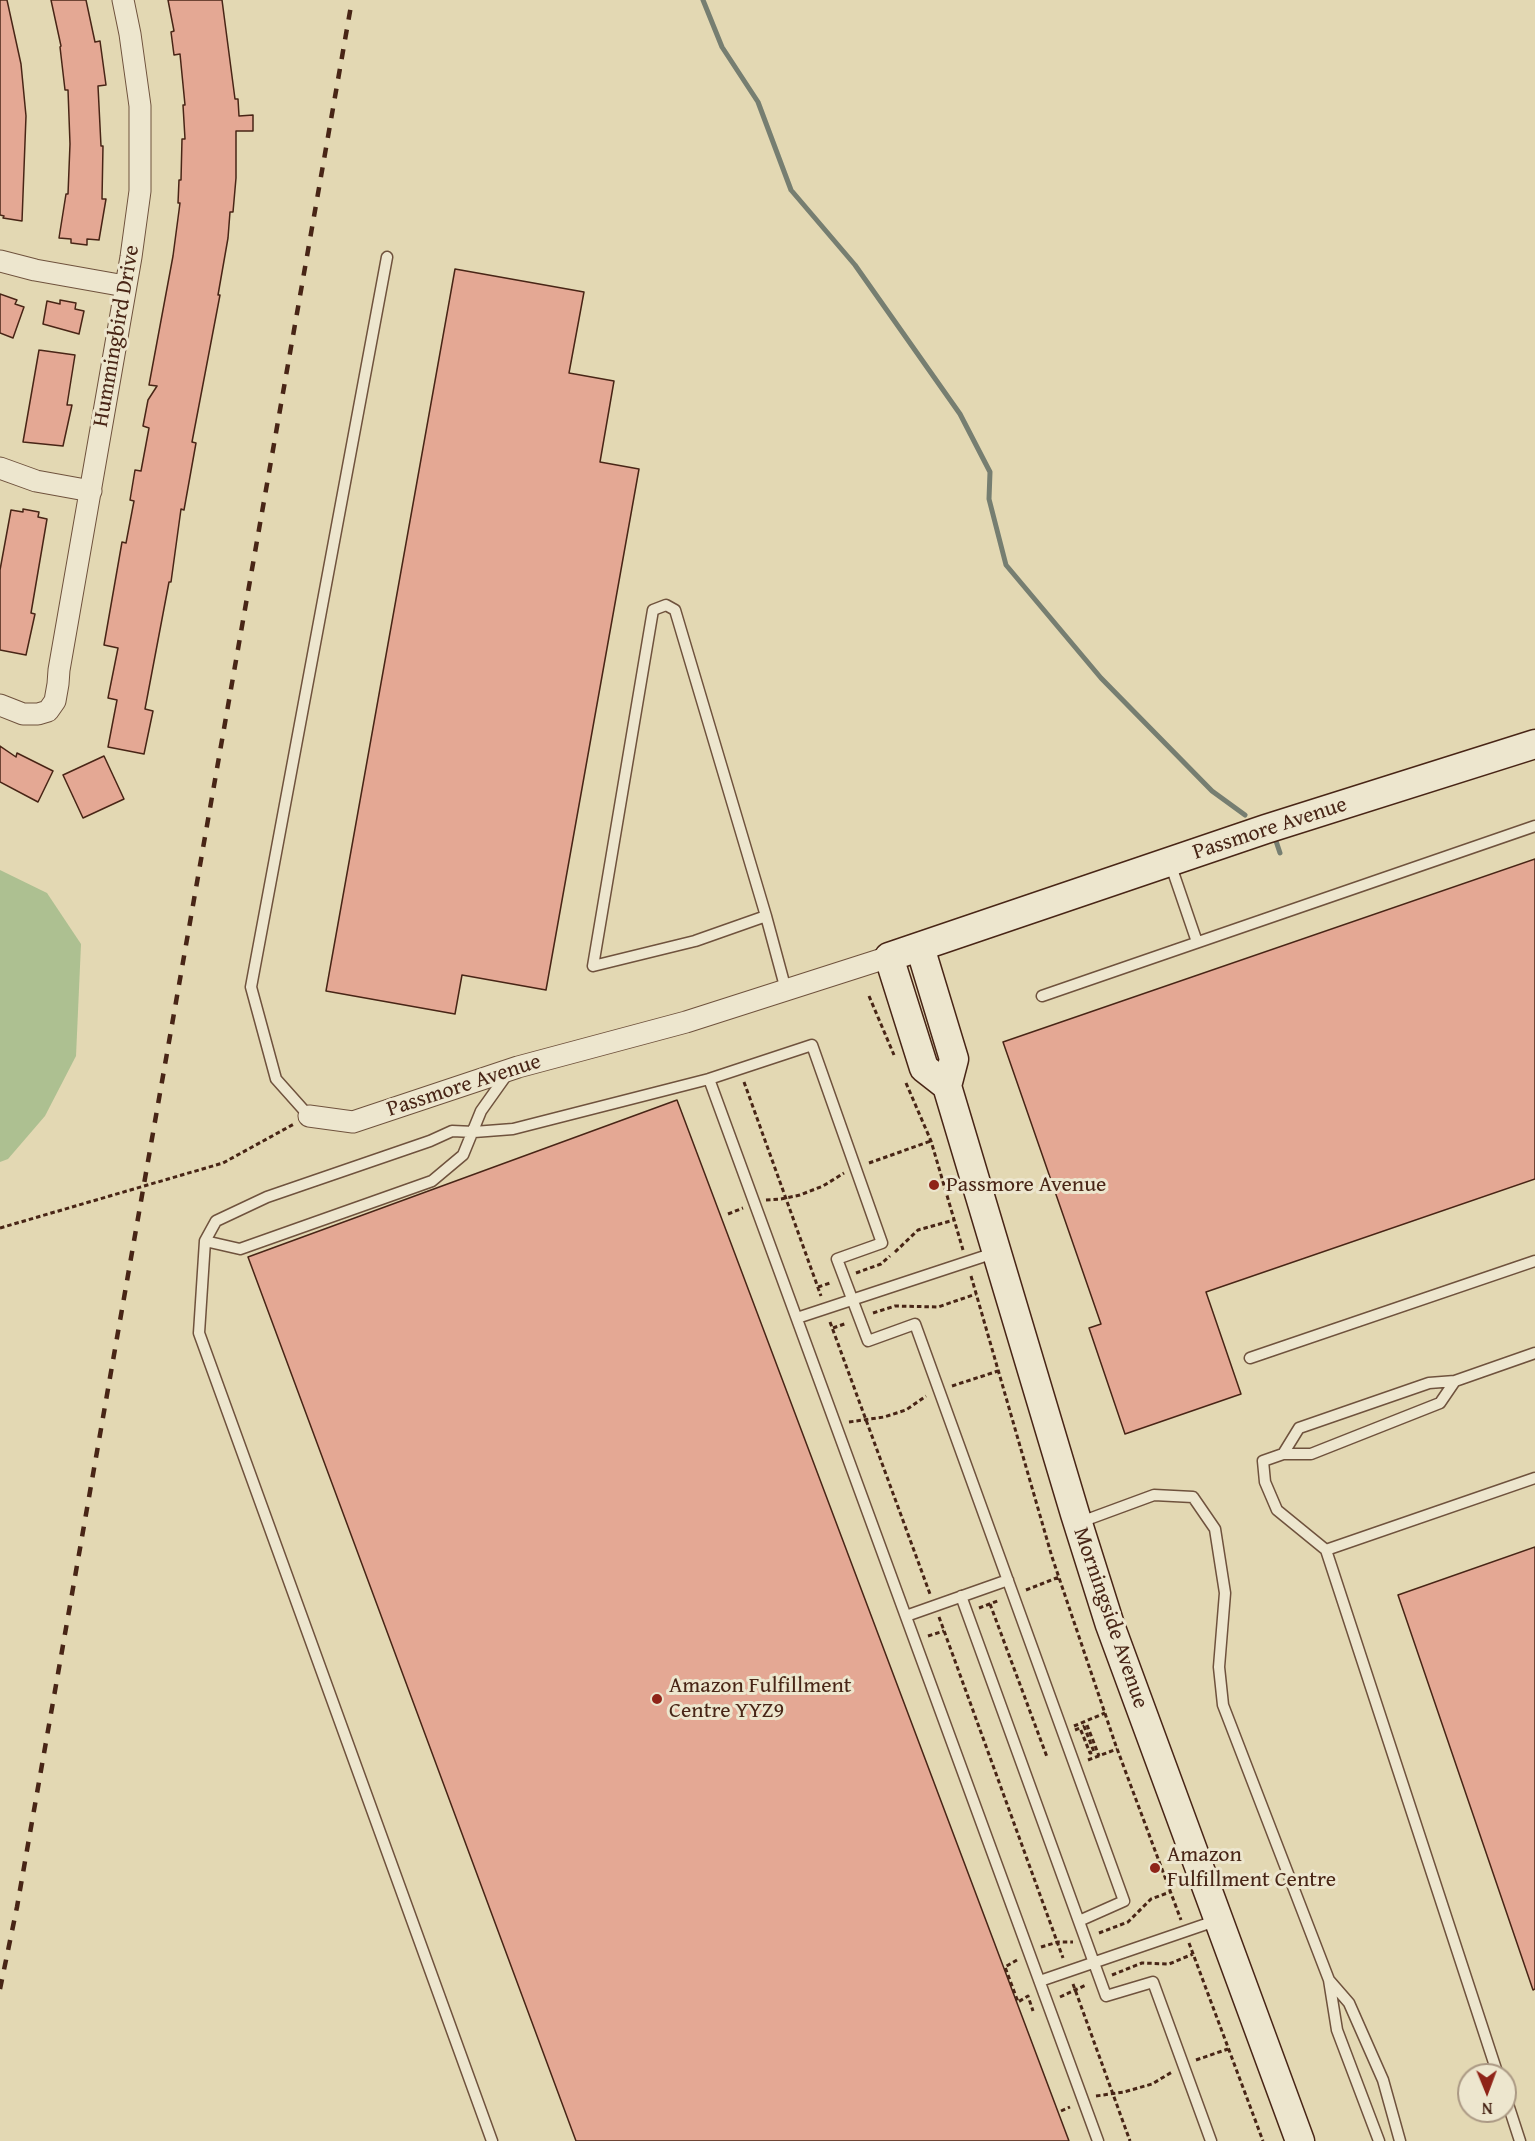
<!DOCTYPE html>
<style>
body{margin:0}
#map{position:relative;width:1535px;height:2141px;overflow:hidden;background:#e3d8b3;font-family:"Gentium Book Plus",serif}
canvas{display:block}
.north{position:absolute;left:1457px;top:2063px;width:60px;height:60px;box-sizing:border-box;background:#ede6ce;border:2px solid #ab9984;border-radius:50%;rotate:179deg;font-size:16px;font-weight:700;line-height:24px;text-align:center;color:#482516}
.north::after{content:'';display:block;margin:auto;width:21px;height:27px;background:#8f2418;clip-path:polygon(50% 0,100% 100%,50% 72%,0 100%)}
</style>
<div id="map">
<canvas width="1535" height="2141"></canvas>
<div class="north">N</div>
</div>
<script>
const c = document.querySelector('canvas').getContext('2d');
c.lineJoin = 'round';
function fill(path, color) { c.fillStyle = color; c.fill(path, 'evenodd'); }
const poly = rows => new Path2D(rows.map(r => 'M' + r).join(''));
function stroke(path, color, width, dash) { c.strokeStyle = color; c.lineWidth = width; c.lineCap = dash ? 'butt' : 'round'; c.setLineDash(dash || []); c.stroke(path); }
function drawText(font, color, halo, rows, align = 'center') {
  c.font = font + ' "Gentium Book Plus",serif'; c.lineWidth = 6; c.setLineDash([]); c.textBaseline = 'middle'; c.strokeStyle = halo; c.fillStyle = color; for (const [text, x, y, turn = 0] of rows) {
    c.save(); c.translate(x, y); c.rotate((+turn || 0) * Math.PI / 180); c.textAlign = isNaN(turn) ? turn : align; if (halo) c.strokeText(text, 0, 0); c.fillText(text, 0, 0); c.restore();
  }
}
fill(poly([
 [0,870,47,893,81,944,76,1056,45,1116,8,1159,0,1162]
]), '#adc091');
stroke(poly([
 [703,0,722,47,758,102,791,190,855,265,960,414,990,472,989,499,1006,565,1101,678,1212,791,1245,815],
 [1274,835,1280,853]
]), '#767e71', 5);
const building = poly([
 [0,0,7,0,21,64,26,116,22,221,3,218,4,216,0,215,0,0],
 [51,0,86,0,95,42,100,41,106,85,98,86,101,146,103,146,102,199,106,199,99,240,87,239,87,245,71,243,71,239,59,238,66,194,68,194,70,144,68,90,65,90,60,47,61,46,51,0],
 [168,0,222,0,235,99,238,99,239,116,253,115,253,131,236,131,236,178,233,212,230,212,228,238,218,295,220,295,192,442,196,443,184,510,181,509,171,582,169,582,145,709,153,711,144,754,108,747,117,700,108,698,118,648,104,645,122,542,126,543,134,501,130,500,135,470,141,471,149,428,143,426,148,400,157,386,149,385,173,256,180,203,178,203,179,180,181,180,182,139,185,139,183,105,185,105,180,54,174,55,171,32,174,31,168,0],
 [455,269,584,292,569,373,614,381,600,462,639,469,546,990,462,975,455,1014,326,991,455,269],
 [0,294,17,300,15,304,24,307,13,338,0,333,0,294],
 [60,300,76,303,75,309,84,311,79,334,43,324,47,301,60,304,60,300],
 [39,350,75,355,67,405,72,405,63,446,23,442,39,350],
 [23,509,39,512,38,517,47,519,31,613,35,614,26,655,0,650,0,570,11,510,23,512,23,509],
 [0,746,16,757,17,753,53,771,38,802,0,782,0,746],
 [104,756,124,799,83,818,63,775,104,756],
 [1535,859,1535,1179,1206,1292,1241,1394,1125,1434,1089,1328,1101,1324,1003,1042,1535,859],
 [677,1100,1069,2141,576,2141,248,1257,677,1100],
 [1535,1547,1535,1989,1533,1990,1398,1595,1535,1547]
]);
fill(building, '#e4a894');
stroke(building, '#482516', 1.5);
const lane = poly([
 [1170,863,1197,942],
 [766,916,695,941,593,966,653,610,666,605,675,610,766,916,786,990],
 [1042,996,1535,826],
 [709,1079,1098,2141],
 [309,1116,276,1079,251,987,387,257],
 [205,1241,240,1249,432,1181,463,1155,481,1111,508,1073],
 [797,1318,997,1252],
 [1250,1358,1535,1261],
 [1455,1381,1535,1353],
 [1283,1454,1299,1428,1429,1383,1455,1381,1440,1403,1311,1454,1283,1454,1263,1461,1265,1482,1277,1510,1326,1550,1498,2075],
 [1078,1523,1154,1495,1193,1497,1215,1529,1225,1593,1219,1667,1223,1705,1329,1980,1337,2030,1379,2141],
 [1326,1550,1535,1478],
 [961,1596,1106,1996,1153,1982,1211,2141],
 [906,1616,1008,1580],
 [1329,1980,1349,2003,1383,2080,1400,2141],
 [1040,1981,1218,1920],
 [1505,2095,1520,2141],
 [492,2141,199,1333,205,1241,216,1221,267,1197,430,1141,452,1131,474,1132,513,1129,709,1079,812,1045,882,1243,837,1259,868,1341,915,1324,1124,1901,1079,1921]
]);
const street = poly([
 [0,261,35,270,125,286],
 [0,468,36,481,91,491],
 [0,705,23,714,38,714,48,711,55,701,58,684,59,670,131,257,140,191,140,106,130,34,123,0],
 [309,1116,353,1122,518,1067,686,1022,889,957]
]);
const secondary = poly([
 [920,947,954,1059,947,1086,1075,1514,1110,1625,1300,2141],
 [947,1086,924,1068,889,957,1266,829,1535,744]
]);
stroke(lane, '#6f523d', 13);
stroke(street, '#6f523d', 23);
stroke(secondary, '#482516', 31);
stroke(poly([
 [869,996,894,1055],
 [744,1082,821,1296],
 [906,1083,931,1141,963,1250],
 [869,1163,931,1141],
 [766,1200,781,1199,800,1195,823,1186,844,1173],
 [728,1214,743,1208],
 [0,1228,223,1163,294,1124],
 [895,1252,918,1230,954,1220],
 [856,1273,881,1264,890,1256],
 [971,1276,1052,1557,1116,1746,1181,1920],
 [818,1287,830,1283],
 [873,1313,895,1306,938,1307,976,1294],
 [830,1322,930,1594],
 [833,1328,847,1323],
 [952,1386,998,1371],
 [849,1422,884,1417,906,1410,926,1396],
 [1026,1590,1059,1577],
 [990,1604,1047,1757],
 [979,1608,1000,1600],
 [939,1617,1063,1958],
 [928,1636,944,1631],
 [1074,1726,1105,1713],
 [1075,1730,1080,1728,1090,1753,1094,1752,1084,1726,1087,1725,1099,1756],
 [1088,1760,1117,1749],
 [1099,1933,1128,1922,1151,1899,1170,1892],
 [1189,1943,1263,2141],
 [1041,1947,1058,1942,1073,1942],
 [1017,1960,1005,1967,1018,2002,1028,1996,1033,2011],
 [1112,1975,1142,1963,1169,1964,1193,1954],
 [1073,1984,1130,2141],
 [1060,1997,1086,1985],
 [1196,2060,1228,2049],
 [1096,2096,1124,2092,1152,2084,1172,2072],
 [1061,2111,1070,2107]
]), '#482516', 3, [4.5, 3]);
stroke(lane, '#ede6ce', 10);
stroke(street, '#ede6ce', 21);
stroke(secondary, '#ede6ce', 28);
stroke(poly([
 [0,1989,17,1907,352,0]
]), '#482516', 4.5, [10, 10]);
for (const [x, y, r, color] of [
 [934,1185,6,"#8f2418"],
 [657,1699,6,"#8f2418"],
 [1155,1868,6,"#8f2418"]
]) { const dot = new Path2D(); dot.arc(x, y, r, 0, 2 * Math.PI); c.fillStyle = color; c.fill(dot); stroke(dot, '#ede6ce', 2); }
drawText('22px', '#482516', '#ede6ce', [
 ["Hummingbird Drive",117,336,-80],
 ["Passmore Avenue",1270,829,-18],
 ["Passmore Avenue",464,1086,-18],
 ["Morningside Avenue",1110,1618,71]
]);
drawText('22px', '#482516', '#ede6ce', [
 ["Passmore Avenue",946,1185],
 ["Amazon Fulfillment",669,1686],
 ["Centre YYZ9",669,1711],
 ["Amazon",1167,1855],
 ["Fulfillment Centre",1167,1880]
], 'left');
</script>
